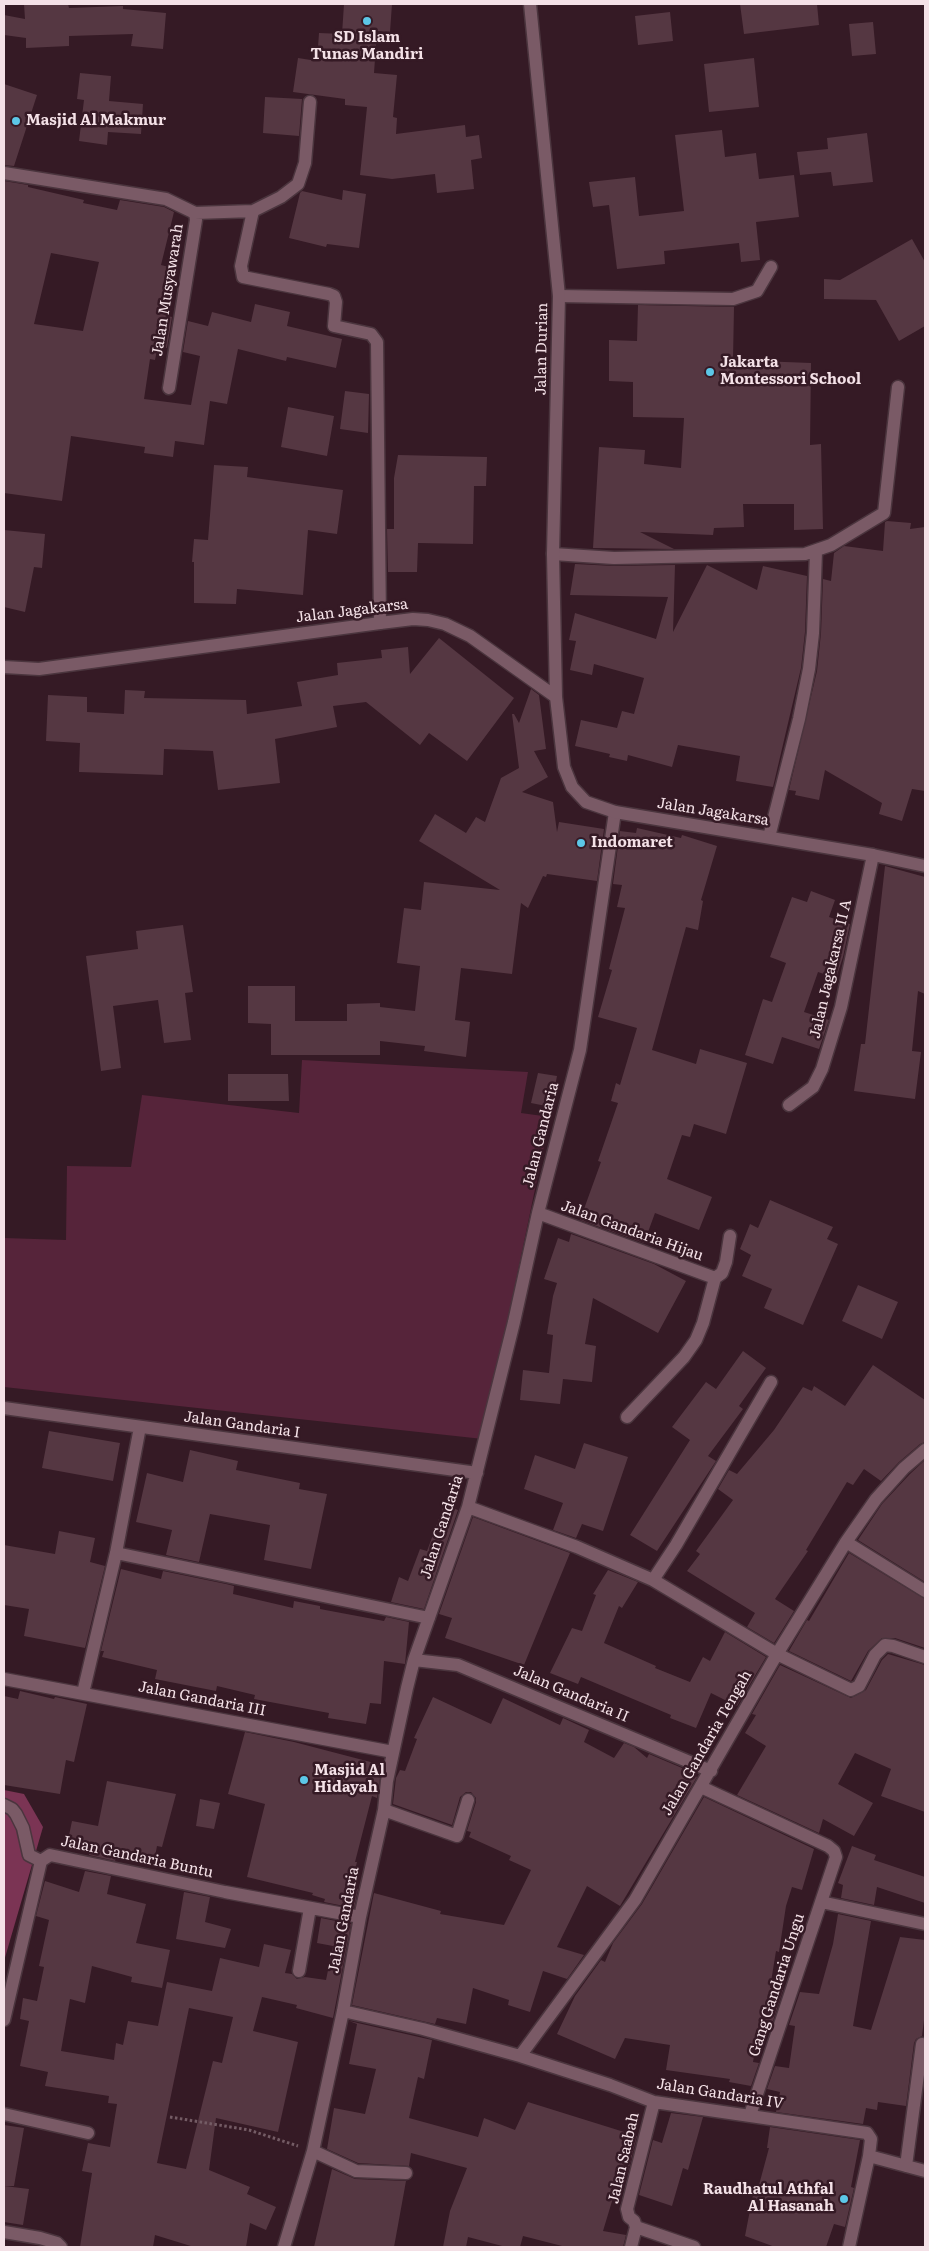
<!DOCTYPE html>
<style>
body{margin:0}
#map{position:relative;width:929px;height:2251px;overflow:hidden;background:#351a25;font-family:Literata,serif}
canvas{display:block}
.frame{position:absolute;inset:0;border:5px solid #f4e1e7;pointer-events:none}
</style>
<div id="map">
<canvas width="929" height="2251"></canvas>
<div class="frame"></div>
</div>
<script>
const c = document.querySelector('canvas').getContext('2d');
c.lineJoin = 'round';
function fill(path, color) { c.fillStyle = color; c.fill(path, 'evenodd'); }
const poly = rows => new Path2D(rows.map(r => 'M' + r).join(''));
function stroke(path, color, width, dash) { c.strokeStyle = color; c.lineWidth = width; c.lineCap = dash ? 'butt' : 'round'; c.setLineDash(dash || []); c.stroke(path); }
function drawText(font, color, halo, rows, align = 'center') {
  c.font = font + ' Literata,serif'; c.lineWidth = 5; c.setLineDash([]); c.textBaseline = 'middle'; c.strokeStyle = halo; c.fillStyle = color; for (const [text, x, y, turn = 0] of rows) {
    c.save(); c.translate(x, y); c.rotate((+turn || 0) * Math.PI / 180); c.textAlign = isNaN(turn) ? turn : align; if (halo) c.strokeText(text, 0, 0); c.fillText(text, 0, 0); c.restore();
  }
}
fill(poly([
 [302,1060,528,1072,521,1113,550,1117,483,1439,4,1387,4,1238,66,1240,67,1166,131,1167,142,1095,299,1113]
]), '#56243a');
fill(poly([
 [4,1790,24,1794,43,1827,4,1961]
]), '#7b3454');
fill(poly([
 [24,4,68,4,69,8,123,6,123,9,166,13,163,49,131,46,133,34,69,36,69,46,26,48,26,38,4,35,4,15,25,19],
 [344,4,392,4,390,32,377,31,374,73,397,75,393,117,397,118,396,134,465,125,466,137,479,135,482,158,471,160,474,189,437,193,435,174,392,179,360,175,367,107,345,105,345,99,293,92,298,58,317,61,319,33,342,34],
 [740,4,817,4,819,25,744,34],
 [670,12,673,41,638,45,635,16],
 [873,22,876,54,852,56,849,24],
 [754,58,759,107,709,112,704,64],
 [80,73,111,76,109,101,143,104,141,134,108,132,107,145,79,141,84,100,77,99],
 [4,84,37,95,14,166,4,165],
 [265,97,302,99,299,136,263,133],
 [722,130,725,157,756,153,759,179,794,175,799,217,756,222,760,260,741,262,739,243,664,251,665,264,617,269,609,205,593,207,589,182,635,177,639,216,684,211,675,135],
 [867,133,873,182,833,186,831,172,800,175,797,152,828,149,827,138],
 [4,181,28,185,28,187,84,200,83,203,117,210,120,200,164,207,174,212,161,265,173,268,167,297,169,297,165,315,172,317,167,348,158,345,155,360,150,359,144,399,191,405,200,356,183,352,188,321,208,326,212,312,251,322,255,304,290,312,287,326,342,339,336,368,287,357,286,361,238,349,227,404,210,401,204,445,175,441,173,457,144,453,145,447,71,436,62,501,4,493],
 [51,253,99,262,83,331,34,324],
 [343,190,366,194,359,248,327,244,326,247,289,238,300,193,302,191,342,200],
 [912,239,925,262,925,326,899,341,876,300,824,299,824,279,840,280],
 [638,305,734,307,733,360,811,363,810,445,821,444,823,529,794,530,794,504,743,504,744,527,714,528,713,535,640,532,674,549,593,548,599,447,645,450,644,464,681,468,684,418,633,417,633,382,609,381,609,340,637,341],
 [345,391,369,394,368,433,340,429],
 [288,407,334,416,327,456,281,447],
 [398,455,487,457,486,486,474,486,473,544,418,543,417,572,388,572,387,529,394,529,394,478],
 [214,465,248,467,247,477,343,490,337,534,308,530,303,595,237,589,236,604,194,603,194,562,192,562,194,539,208,540],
 [887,521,911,523,910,529,925,527,925,791,912,789,902,821,879,814,882,803,825,770,819,800,795,795,796,791,789,790,817,671,821,633,823,579,831,581,834,553,844,546,883,551,885,522],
 [4,530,45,534,42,568,34,567,25,612,4,607],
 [575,564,614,566,675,565,673,632,707,565,757,590,763,566,807,576,805,632,801,668,773,787,736,781,740,756,678,745,672,767,628,755,627,761,609,757,610,754,575,746,581,720,617,728,622,711,634,714,644,678,594,664,592,675,570,670,576,641,569,640,575,613,656,639,668,597,570,595],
 [439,638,514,698,467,761,429,733,420,745,366,702,333,706,337,727,275,739,280,783,218,790,213,751,164,749,163,775,79,772,80,743,46,741,48,695,87,697,87,712,124,714,125,690,145,691,144,698,246,700,247,714,302,706,297,682,338,675,337,663,382,658,381,650,408,647,410,674],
 [531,689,539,695,546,749,534,751,548,777,522,792,553,802,557,832,559,822,604,829,597,881,547,874,546,877,543,876,528,908,521,903,512,974,461,968,455,1020,470,1022,466,1057,424,1051,425,1046,380,1041,380,1055,271,1055,271,1024,248,1023,248,986,295,986,295,1021,347,1021,347,1004,380,1003,380,1007,415,1011,420,966,397,963,404,908,421,910,424,882,500,890,419,841,435,814,466,833,476,817,485,822,501,778,519,768,512,714,514,714,519,723],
 [637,828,681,838,682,835,717,846,701,900,703,901,698,930,686,927,652,1050,696,1064,700,1049,747,1063,726,1134,694,1124,690,1137,682,1135,667,1179,712,1197,699,1230,655,1213,644,1243,580,1220,601,1162,598,1161,618,1103,611,1101,616,1083,620,1085,637,1028,598,1017,612,970,609,969,625,908,617,907,622,885,613,884,620,831,636,833],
 [885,866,925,877,925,994,918,991,912,1051,921,1052,915,1099,854,1091,861,1044,865,1044],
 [811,891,835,900,829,917,850,924,843,957,836,978,818,972,804,1012,829,1020,819,1049,782,1037,773,1064,745,1055,763,999,772,1002,786,963,770,957,792,897,807,902],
 [183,925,193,992,185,993,191,1040,164,1043,158,1000,113,1006,121,1068,101,1071,86,956,138,949,136,931],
 [538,1073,557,1076,551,1107,531,1103],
 [228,1074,288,1074,289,1101,228,1101],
 [770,1200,833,1227,827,1239,838,1244,803,1325,764,1308,772,1289,742,1276,751,1255,740,1249,750,1224,758,1228],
 [571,1234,654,1264,686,1281,658,1333,593,1298,585,1344,596,1346,592,1382,563,1379,560,1404,520,1400,523,1370,549,1373,553,1335,547,1334,553,1296,557,1283,544,1279,558,1238,569,1242],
 [858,1285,898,1302,882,1339,842,1321],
 [743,1351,766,1368,739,1406,743,1409,708,1456,716,1461,657,1551,630,1535,690,1440,672,1427,706,1382,716,1389],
 [873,1365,925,1400,925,1442,920,1444,899,1462,881,1481,864,1469,853,1485,847,1482,806,1550,808,1551,775,1599,794,1611,774,1643,747,1627,755,1613,687,1571,700,1554,696,1551,733,1500,718,1489,729,1470,737,1474,774,1430,803,1387,812,1391,814,1386,845,1406],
 [49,1431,120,1443,113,1481,42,1468],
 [584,1443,628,1457,603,1531,582,1524,576,1538,553,1530,563,1503,524,1489,535,1455,575,1469],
 [190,1450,238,1461,236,1470,300,1483,299,1489,327,1494,311,1569,264,1560,270,1525,210,1514,199,1562,166,1555,172,1530,136,1522,147,1473,183,1482],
 [925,1460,925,1582,858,1540,882,1504,910,1474],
 [444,1505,458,1510,424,1609,391,1602,399,1577,408,1581,420,1549,427,1551],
 [473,1517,570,1553,524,1665,445,1638,452,1618,439,1614],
 [59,1531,95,1538,90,1562,105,1566,85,1648,24,1636,29,1609,4,1605,4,1545,55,1554],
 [849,1553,925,1599,925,1648,895,1638,882,1638,868,1651,851,1681,789,1651,807,1620,809,1621],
 [121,1569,161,1579,163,1571,226,1584,234,1586,233,1594,293,1608,294,1601,320,1606,320,1609,384,1621,386,1617,409,1622,405,1664,384,1661,381,1704,370,1703,366,1724,328,1718,329,1713,254,1699,255,1695,217,1686,216,1691,155,1679,157,1670,102,1657,104,1651,101,1651],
 [608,1570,638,1582,622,1608,619,1606,604,1643,656,1666,655,1668,690,1682,703,1657,710,1661,725,1632,766,1657,737,1706,711,1693,696,1728,670,1718,671,1715,581,1677,578,1684,550,1673,572,1628,582,1631,596,1595,593,1594],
 [888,1654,925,1665,925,1812,881,1796,891,1769,855,1753,838,1784,873,1803,854,1836,823,1819,819,1833,737,1795,766,1746,745,1733,756,1715,752,1714,780,1665,851,1698,866,1690,882,1660],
 [20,1691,54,1699,55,1697,87,1704,74,1762,66,1760,60,1794,4,1785,4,1696,18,1699],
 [433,1697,491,1724,503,1698,560,1725,563,1718,589,1730,584,1742,614,1758,624,1743,634,1747,647,1758,649,1754,682,1768,697,1777,620,1906,587,1886,557,1947,584,1955,567,1979,543,1971,530,2012,508,2005,509,2000,473,1988,466,2024,437,2018,435,2024,352,2005,374,1893,441,1911,440,1914,504,1925,531,1870,509,1860,511,1856,469,1837,471,1832,467,1831,476,1802,476,1798,471,1792,466,1792,460,1797,452,1825,393,1804,396,1778,400,1770,405,1771,417,1739,414,1738],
 [245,1732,294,1742,382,1765,377,1798,372,1796,355,1862,357,1862,351,1887,358,1889,354,1908,324,1902,325,1899,312,1895,313,1893,247,1877,265,1804,228,1794],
 [107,1781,176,1794,162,1847,157,1846,154,1862,117,1855,115,1861,89,1855,90,1850,67,1845,72,1821,98,1826],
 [704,1797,814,1849,802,1890,792,1887,786,1906,779,1952,776,1951,770,1988,783,1990,773,2021,760,2019,753,2062,759,2063,751,2086,729,2082,730,2079,666,2070,670,2045,625,2038,615,2059,557,2034,575,1996,601,1960,605,1962,613,1943,642,1904],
 [200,1799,220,1803,214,1829,196,1826],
 [852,1846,876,1855,874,1860,925,1877,925,1903,877,1887,874,1905,841,1898,843,1885,838,1883],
 [85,1871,111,1876,107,1894,146,1904,136,1943,170,1950,162,1988,131,1982,132,1977,92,1966,85,2003,70,1999,61,2051,114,2060,116,2043,123,2045,128,2021,158,2026,167,1982,212,1991,220,1958,259,1967,264,1944,291,1950,285,1973,292,1974,297,1979,305,1977,326,1980,333,1946,317,1943,321,1918,351,1924,333,2018,296,2008,297,2005,262,1997,253,2031,298,2042,278,2132,216,2118,209,2170,250,2187,247,2194,276,2207,266,2230,250,2223,246,2247,194,2247,155,2235,153,2247,80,2247,92,2173,82,2171,88,2143,110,2147,117,2104,108,2103,109,2096,45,2086,48,2072,20,2066,29,2021,20,2019,23,1998,37,2001,44,1967,39,1966,49,1920,36,1916,45,1881,79,1892],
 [189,2008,233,2017,222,2063,213,2061,186,2169,157,2163],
 [184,1892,210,1897,205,1922,231,1929,225,1948,176,1939],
 [838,1914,871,1921,853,2026,871,2030,900,1937,925,1940,925,2012,922,2036,916,2039,914,2043,906,2106,878,2102,877,2110,866,2108,863,2124,776,2112,780,2092,767,2089,775,2066,789,2068,795,2026,789,2025,800,1992,819,1994,833,1944],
 [349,2021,432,2040,424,2079,418,2077,409,2118,478,2137,484,2118,515,2130,528,2102,637,2136,623,2191,616,2188,603,2231,626,2235,623,2247,566,2247,523,2236,520,2247,506,2247,468,2237,466,2247,443,2247,450,2211,467,2168,411,2153,409,2166,358,2163,327,2149,334,2108,365,2114,376,2069,349,2064,357,2024],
 [671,2113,703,2117,688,2170,683,2168,672,2206,639,2195,653,2140,662,2143],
 [4,2125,24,2128,14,2186,4,2186],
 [770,2127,860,2140,851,2187,854,2188,845,2227,834,2224,826,2247,775,2247,745,2236,755,2184,759,2185,769,2148,767,2148],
 [332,2169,355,2179,406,2181,394,2247,314,2247],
 [4,2186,29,2189,23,2225,4,2222]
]), '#553742');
const street = poly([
 [4,173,166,199,195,213,196,220,169,388],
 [253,211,241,266,243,277,329,294,334,296,336,302,334,326,371,334,377,342,380,623],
 [195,213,253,211,281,197,298,184,305,163,310,102],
 [559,296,733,299,757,291,771,267],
 [553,554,614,558,805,554,831,545,884,513,898,387],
 [769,837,799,719,809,669,813,633,816,552],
 [789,1105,813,1087,822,1069,841,1007,873,855],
 [538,1213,715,1278],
 [4,1408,477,1473],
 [627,1417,684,1357,696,1340,703,1323,715,1278,722,1273,726,1262,730,1236],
 [468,1507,577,1547,653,1580,777,1654,851,1690,859,1686,875,1655,885,1645,893,1646,925,1657],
 [846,1542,925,1591],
 [116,1553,429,1618],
 [653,1580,676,1545,771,1382],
 [414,1660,458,1665,711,1771],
 [4,1679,393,1752],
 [83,1693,116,1553,140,1427],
 [701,1787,828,1846,834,1851,836,1857,750,2115],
 [4,1805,12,1809,16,1814,23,1828,29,1855,41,1861],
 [384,1810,457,1836,468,1800],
 [821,1902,925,1924],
 [299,1971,310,1908],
 [343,2011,423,2029,520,2056,610,2085,654,2102,867,2133,871,2139,869,2156,849,2247],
 [4,2020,41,1861,50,1855,225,1892,360,1917],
 [520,2056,635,1900,777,1654,846,1542,876,1499,904,1468,925,1450],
 [4,2114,88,2133],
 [313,2151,356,2171,406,2173],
 [869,2156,925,2171],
 [906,2166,922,2044],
 [636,2227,694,2247],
 [4,2232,40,2238,57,2243,61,2247],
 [284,2247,313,2151,343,2011,360,1917,384,1810,387,1781,407,1688,414,1660,468,1507,514,1322,538,1213,580,1050,615,812],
 [631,2247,636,2227,634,2221,629,2217,627,2209,654,2102]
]);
const secondary = poly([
 [530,4,559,296,553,554,556,697],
 [4,667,39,669,380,623,413,619,428,620,445,624,470,636,556,697,564,767,572,787,586,802,615,812,873,855,925,866]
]);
stroke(street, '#4b353e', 15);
stroke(secondary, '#4b353e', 15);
stroke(poly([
 [170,2117,249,2130,298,2146]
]), '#745c65', 3, [2.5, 2.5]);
stroke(street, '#7a5a66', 12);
stroke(secondary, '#7a5a66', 12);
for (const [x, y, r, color] of [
 [367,21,5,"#5cc7e7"],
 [16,121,5,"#5cc7e7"],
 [710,372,5,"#5cc7e7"],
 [581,843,5,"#5cc7e7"],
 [304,1780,5,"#5cc7e7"],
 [844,2199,5,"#5cc7e7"]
]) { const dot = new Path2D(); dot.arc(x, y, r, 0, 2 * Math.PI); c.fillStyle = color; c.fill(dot); stroke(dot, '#351a25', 2); }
drawText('bold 15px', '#f4e1e7', '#351a25', [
 ["SD Islam",367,38,"center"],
 ["Tunas Mandiri",367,55,"center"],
 ["Masjid Al Makmur",26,121],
 ["Jakarta",720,363],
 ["Montessori School",720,380],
 ["Indomaret",591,843],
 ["Masjid Al",314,1771],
 ["Hidayah",314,1788],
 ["Raudhatul Athfal",834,2190,"right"],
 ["Al Hasanah",834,2207,"right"]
], 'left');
drawText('15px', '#f4e1e7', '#351a25', [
 ["Jalan Musyawarah",168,290,-81],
 ["Jalan Durian",542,349,-89],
 ["Jalan Jagakarsa",352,611,-7],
 ["Jalan Jagakarsa",713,812,9],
 ["Jalan Jagakarsa II A",831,969,-77],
 ["Jalan Gandaria",541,1135,-76],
 ["Jalan Gandaria Hijau",632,1231,20],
 ["Jalan Gandaria I",242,1425,8],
 ["Jalan Gandaria",442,1527,-72],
 ["Jalan Gandaria II",571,1694,23],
 ["Jalan Gandaria III",202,1699,11],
 ["Jalan Gandaria Tengah",707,1743,-60],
 ["Jalan Gandaria Buntu",137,1857,12],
 ["Jalan Gandaria",344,1920,-79],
 ["Gang Gandaria Ungu",777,1985,-72],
 ["Jalan Gandaria IV",720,2094,9],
 ["Jalan Saabah",624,2158,-77]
]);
</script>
